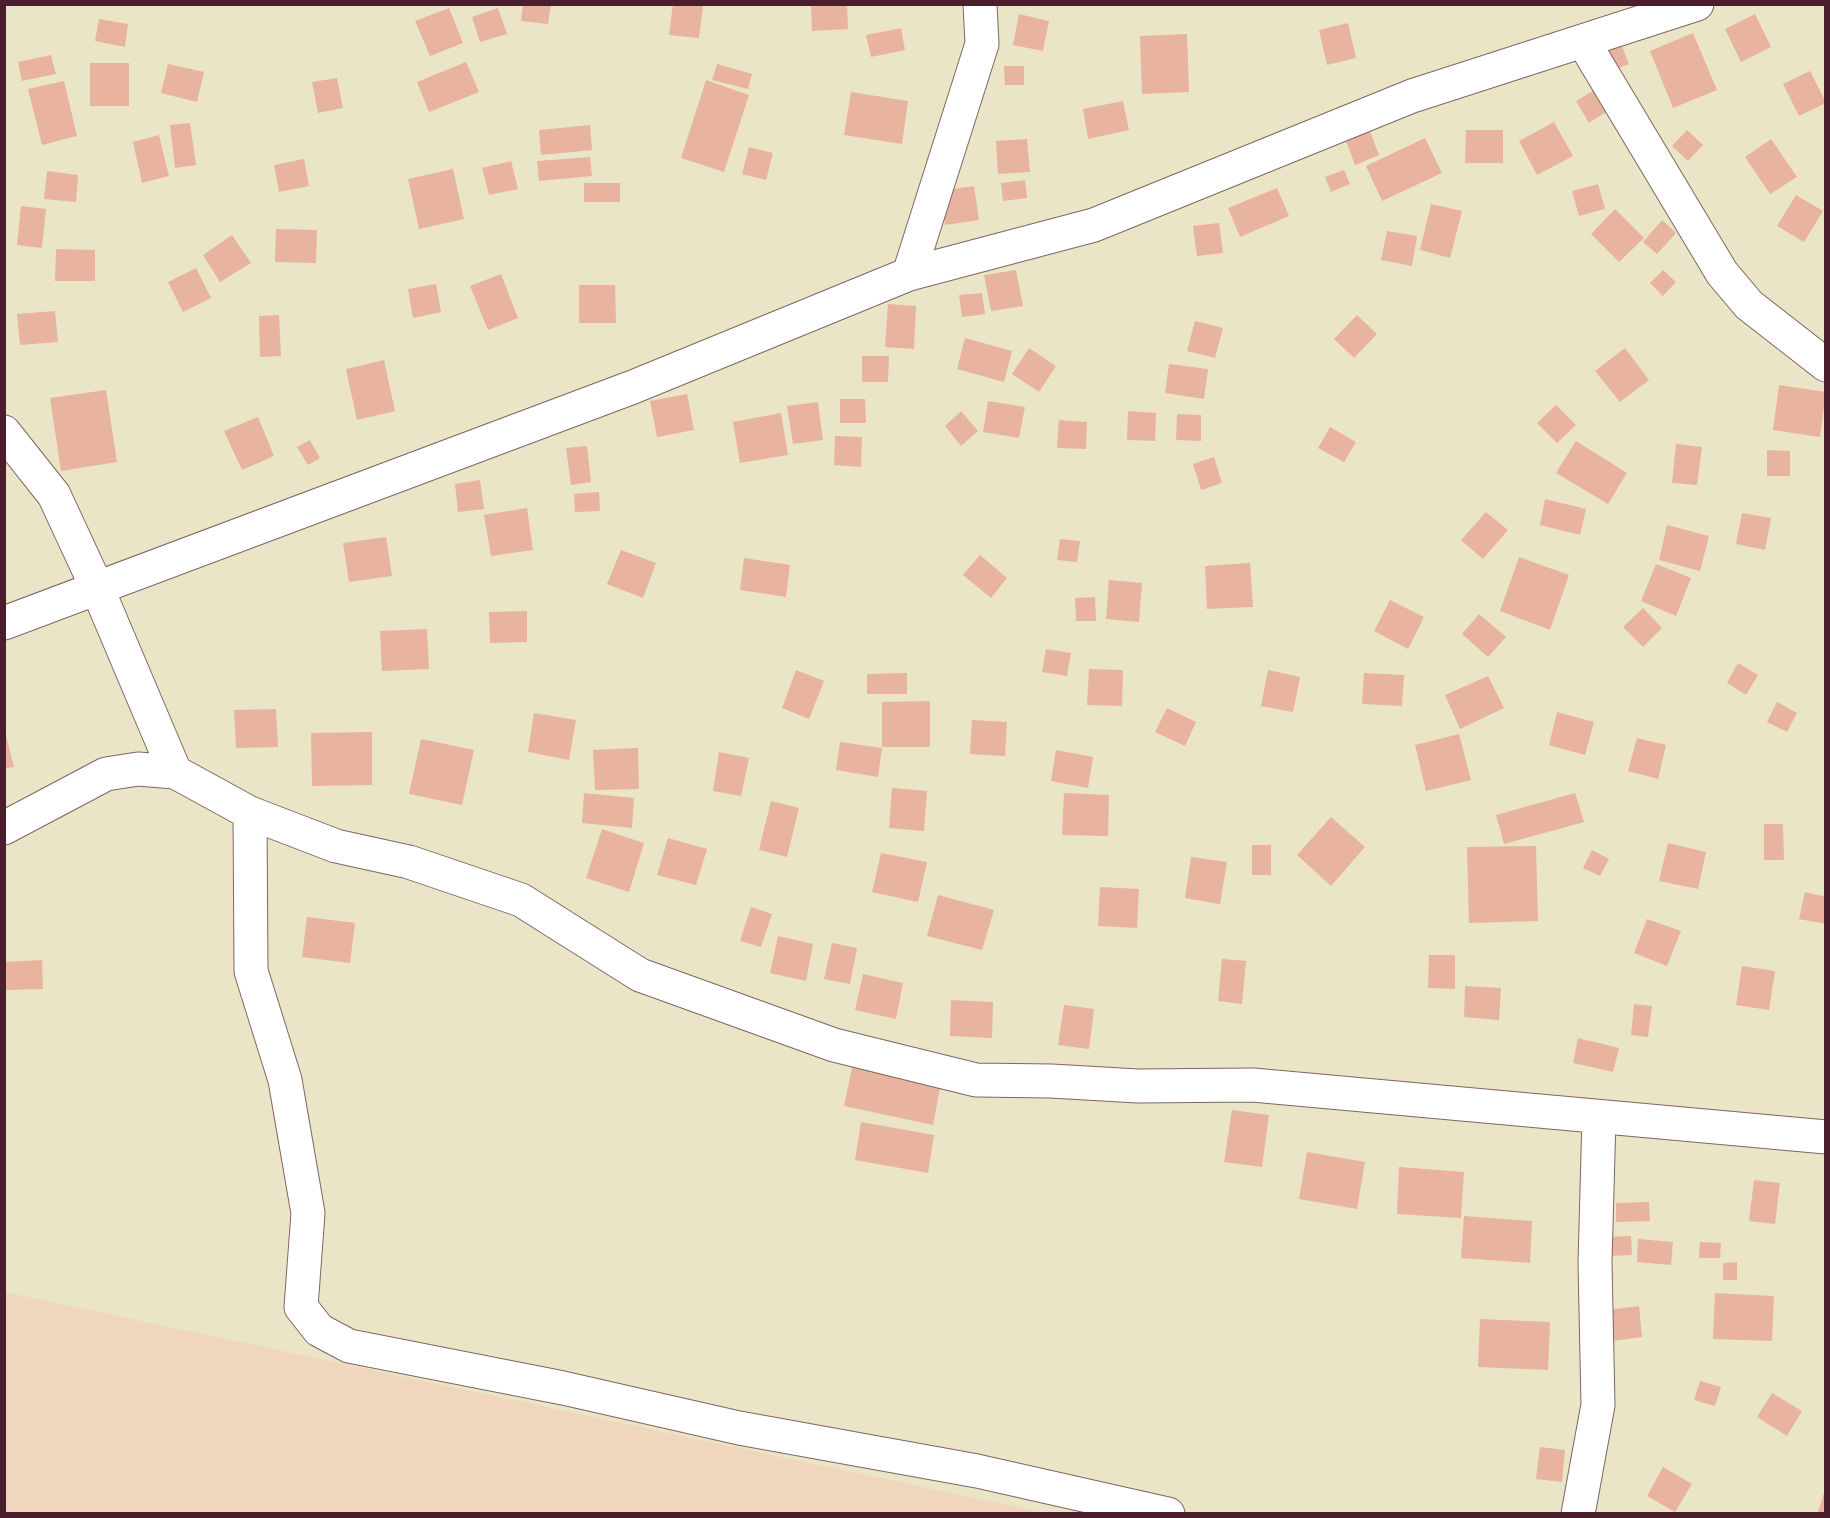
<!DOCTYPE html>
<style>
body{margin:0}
#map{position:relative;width:1830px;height:1518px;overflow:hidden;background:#ebe5c7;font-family:"Balsamiq Sans",sans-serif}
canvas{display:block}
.frame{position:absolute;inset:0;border:6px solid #4a1f2b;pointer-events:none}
</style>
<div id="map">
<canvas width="1830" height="1518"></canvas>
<div class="frame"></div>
</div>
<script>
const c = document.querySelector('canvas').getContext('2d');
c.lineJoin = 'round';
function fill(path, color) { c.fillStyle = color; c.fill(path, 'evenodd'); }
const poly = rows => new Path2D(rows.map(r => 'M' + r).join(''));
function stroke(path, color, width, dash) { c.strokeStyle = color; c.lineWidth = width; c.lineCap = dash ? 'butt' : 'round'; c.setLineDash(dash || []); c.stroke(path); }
fill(poly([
 [5,1292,1045,1513,5,1513]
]), '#f0d6bc');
fill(poly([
 [523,4,551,4,548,24,521,21],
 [673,4,703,6,699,38,669,35],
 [811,4,847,4,848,29,812,31],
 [449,8,463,43,430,56,415,21],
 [498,8,507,34,480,42,472,17],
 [1019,14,1049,21,1043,51,1013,45],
 [1755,14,1771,47,1741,62,1725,29],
 [99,19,128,24,125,47,95,41],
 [1348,23,1356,58,1327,65,1319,30],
 [901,28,905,50,871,57,866,35],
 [1693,33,1717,90,1673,108,1650,51],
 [1187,34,1189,92,1142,94,1140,36],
 [1620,41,1629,64,1616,69,1607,46],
 [51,55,56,74,22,81,18,62],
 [466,62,479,92,429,112,417,82],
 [90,63,129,63,129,106,90,106],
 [168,64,204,72,197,102,161,93],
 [717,64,752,74,748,89,712,80],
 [1004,66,1024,66,1024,85,1005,85],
 [1810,71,1826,103,1799,116,1783,84],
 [337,78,343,108,318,113,312,82],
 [706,80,749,95,724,172,681,158],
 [64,81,77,136,42,145,28,89],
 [1593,91,1606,112,1589,123,1576,101],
 [851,92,908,101,902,144,844,135],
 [1123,101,1129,130,1088,139,1083,109],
 [1366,121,1379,155,1355,165,1342,130],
 [1554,122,1573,156,1537,175,1519,141],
 [190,123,196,165,175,168,170,125],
 [590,125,592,150,541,155,539,130],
 [1466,130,1503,130,1503,163,1465,163],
 [1687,130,1703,145,1688,161,1672,146],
 [159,135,169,176,142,183,133,142],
 [1425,138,1442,173,1382,201,1366,166],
 [1027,139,1030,172,998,174,996,141],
 [1771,139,1797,177,1770,194,1745,157],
 [749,147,773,153,766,180,742,174],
 [590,157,592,176,539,181,537,161],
 [304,159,309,186,279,192,274,165],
 [511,161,518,189,489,195,482,168],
 [453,169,464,219,419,229,408,179],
 [1344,170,1350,184,1331,192,1325,177],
 [47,171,78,175,76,202,44,199],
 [1025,180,1027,198,1003,201,1001,183],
 [584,183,620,183,620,202,584,202],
 [1598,184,1605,209,1579,216,1572,191],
 [974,186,979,220,945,225,940,191],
 [1277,188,1289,216,1240,237,1228,208],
 [1796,195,1823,211,1804,242,1777,226],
 [1431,204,1462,211,1450,258,1420,250],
 [21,206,46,209,42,248,17,245],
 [1615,209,1644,238,1619,262,1591,234],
 [1662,220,1676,233,1657,254,1643,242],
 [1219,223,1223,253,1197,256,1193,226],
 [276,229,317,230,316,263,275,262],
 [1387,231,1417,236,1412,266,1381,260],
 [232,235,251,263,220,282,203,255],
 [56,249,95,250,95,281,55,281],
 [196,268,211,298,183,312,168,282],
 [1016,270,1023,306,991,311,984,275],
 [1663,270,1676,282,1663,296,1650,283],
 [501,274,518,318,488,330,470,286],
 [436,284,441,312,413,318,408,289],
 [579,285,615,285,616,323,579,323],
 [982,293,985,314,962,317,959,295],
 [888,304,916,306,914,349,885,347],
 [55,311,58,342,20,345,17,314],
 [279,315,281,356,260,357,259,316],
 [1357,315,1377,334,1354,358,1334,339],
 [1195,321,1223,328,1215,358,1187,351],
 [965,338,1012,351,1004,382,957,369],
 [1029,348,1056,366,1039,392,1012,374],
 [1625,348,1649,380,1620,402,1595,371],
 [862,356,889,356,888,382,862,382],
 [384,360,395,411,357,420,346,369],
 [1169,364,1208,369,1204,399,1165,393],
 [1779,385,1826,392,1820,437,1773,430],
 [106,390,117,462,61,471,50,398],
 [687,394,694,430,657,437,650,401],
 [840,399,865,399,866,423,840,423],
 [988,401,1025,407,1019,438,983,432],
 [818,402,823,440,793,444,787,406],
 [1556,405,1576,425,1557,443,1537,423],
 [961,411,978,431,961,446,945,426],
 [1128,411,1156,413,1155,441,1127,440],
 [781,413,788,455,740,463,733,422],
 [1177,414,1201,415,1201,441,1176,440],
 [258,417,274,456,242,470,224,431],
 [1059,420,1087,422,1086,449,1057,448],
 [1330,427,1356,442,1344,462,1318,448],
 [835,436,862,437,861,467,834,465],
 [310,440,320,458,308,465,297,447],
 [1576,441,1627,473,1608,504,1556,473],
 [1676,444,1702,447,1697,485,1672,483],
 [587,446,591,482,571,485,566,448],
 [1767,450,1790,451,1790,476,1767,476],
 [1214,457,1222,483,1201,490,1193,464],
 [480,480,484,509,458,512,455,484],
 [599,492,600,511,575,512,574,494],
 [1545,499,1586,509,1580,535,1540,525],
 [527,508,533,550,491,556,484,515],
 [1486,512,1508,530,1483,559,1461,540],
 [1742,513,1771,518,1765,550,1736,544],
 [1667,525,1709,536,1700,571,1659,560],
 [386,537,392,576,349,582,343,543],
 [1060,539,1080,541,1077,562,1057,560],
 [621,550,656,563,643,598,607,584],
 [980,555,1007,578,991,598,963,575],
 [1519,557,1569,575,1550,630,1500,611],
 [744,558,790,565,786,597,740,590],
 [1250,563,1253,607,1207,609,1205,566],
 [1656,564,1691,578,1676,616,1641,601],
 [1109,580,1142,583,1139,622,1106,619],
 [1095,597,1096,621,1076,621,1075,598],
 [1390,600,1424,617,1408,649,1374,631],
 [1643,608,1662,628,1643,647,1623,627],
 [527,611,527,642,490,643,489,612],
 [1479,614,1506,637,1488,657,1462,634],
 [427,629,429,669,382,671,380,631],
 [1046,649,1071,653,1067,676,1042,672],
 [1738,663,1758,675,1746,695,1727,683],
 [1089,669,1123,670,1122,706,1087,705],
 [796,670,824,681,809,719,782,708],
 [1268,670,1300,677,1293,712,1261,706],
 [907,673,907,694,867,694,867,674],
 [1364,673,1404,675,1402,706,1362,704],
 [1488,676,1504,708,1460,729,1445,695],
 [930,701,930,747,882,747,882,702],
 [1777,702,1797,713,1787,732,1767,722],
 [1167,708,1196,722,1185,746,1155,732],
 [276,709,278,747,236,748,234,710],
 [1557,712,1594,722,1585,755,1549,745],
 [534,713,576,720,569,760,528,752],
 [972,720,1007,722,1005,756,970,754],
 [4,727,14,767,4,768],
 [372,732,372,785,312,786,311,733],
 [1459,734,1471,780,1426,791,1415,745],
 [1637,738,1666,745,1658,779,1628,771],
 [421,739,474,750,462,805,409,794],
 [840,742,882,748,878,777,836,770],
 [638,748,639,789,595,790,593,750],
 [1056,750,1093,757,1088,788,1051,781],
 [719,752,749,758,741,796,713,791],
 [892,788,927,791,924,831,889,828],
 [584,793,634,798,632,828,582,823],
 [1064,793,1109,795,1108,836,1062,835],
 [1575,793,1584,822,1504,844,1496,815],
 [771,801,799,808,787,857,759,850],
 [1331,817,1365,847,1331,886,1297,855],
 [1764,824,1783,824,1784,860,1764,860],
 [602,829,644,843,629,892,586,878],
 [668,838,707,849,696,885,657,875],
 [1668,843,1706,852,1698,889,1659,881],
 [1252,845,1271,845,1271,875,1252,875],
 [1536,846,1538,921,1469,923,1467,847],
 [1592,850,1609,859,1600,876,1583,868],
 [881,853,927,862,918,902,872,892],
 [1191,857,1227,862,1220,904,1185,898],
 [1100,887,1139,889,1137,928,1098,926],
 [1805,892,1826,897,1826,924,1799,919],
 [938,895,994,910,982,950,927,936],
 [751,907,772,914,761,947,740,941],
 [307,917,355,923,350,963,302,957],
 [1647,919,1681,931,1667,966,1634,953],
 [778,936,813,944,806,981,770,973],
 [832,943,857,948,850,984,824,979],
 [1429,955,1455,955,1455,989,1428,988],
 [1222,959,1246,961,1242,1004,1218,1001],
 [42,960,43,989,4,990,4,962],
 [1742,966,1775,971,1769,1010,1736,1005],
 [863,974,903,983,896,1019,855,1010],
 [1465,986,1501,988,1499,1020,1464,1017],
 [951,1000,993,1002,992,1038,950,1036],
 [1634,1004,1652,1006,1648,1037,1631,1035],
 [1064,1005,1094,1009,1089,1049,1058,1045],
 [1578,1038,1619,1048,1613,1072,1573,1063],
 [854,1059,942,1078,933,1125,844,1106],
 [1232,1110,1269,1115,1262,1167,1224,1162],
 [861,1122,934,1135,928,1173,855,1160],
 [1307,1152,1365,1162,1357,1209,1299,1199],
 [1399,1167,1464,1172,1461,1218,1397,1214],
 [1754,1180,1780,1183,1775,1224,1749,1221],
 [1649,1202,1650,1221,1616,1222,1616,1203],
 [1464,1216,1532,1221,1530,1263,1461,1258],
 [1631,1236,1632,1255,1607,1256,1606,1237],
 [1638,1239,1673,1242,1671,1265,1637,1262],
 [1700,1242,1721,1243,1720,1258,1699,1258],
 [1737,1262,1737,1280,1723,1280,1723,1263],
 [1715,1293,1774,1296,1772,1341,1713,1339],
 [1639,1306,1642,1337,1612,1341,1608,1310],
 [1480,1319,1550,1322,1548,1370,1478,1367],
 [1700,1381,1721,1387,1715,1406,1694,1400],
 [1772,1393,1802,1411,1787,1436,1757,1417],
 [1540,1447,1565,1450,1562,1482,1536,1479],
 [1663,1467,1692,1484,1675,1512,1647,1496],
 [1825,1490,1826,1514,1817,1514]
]), '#e8b39f');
const street = poly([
 [1583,41,1722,273,1749,305,1826,365],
 [909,274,982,44,980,4],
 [4,432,54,495,98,590,175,772],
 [4,623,633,387,909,274,1094,225,1412,96,1697,4],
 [250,813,251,971,285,1080,308,1213,301,1307,319,1330,349,1346,563,1388,739,1428,977,1471,1168,1514],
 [4,828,106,774,138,769,175,772,250,813,336,846,409,862,521,900,640,975,834,1045,976,1080,1051,1081,1138,1086,1253,1085,1826,1137],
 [1578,1514,1598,1405,1595,1263,1599,1117]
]);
stroke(street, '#826462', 35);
stroke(street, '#fff', 33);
</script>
